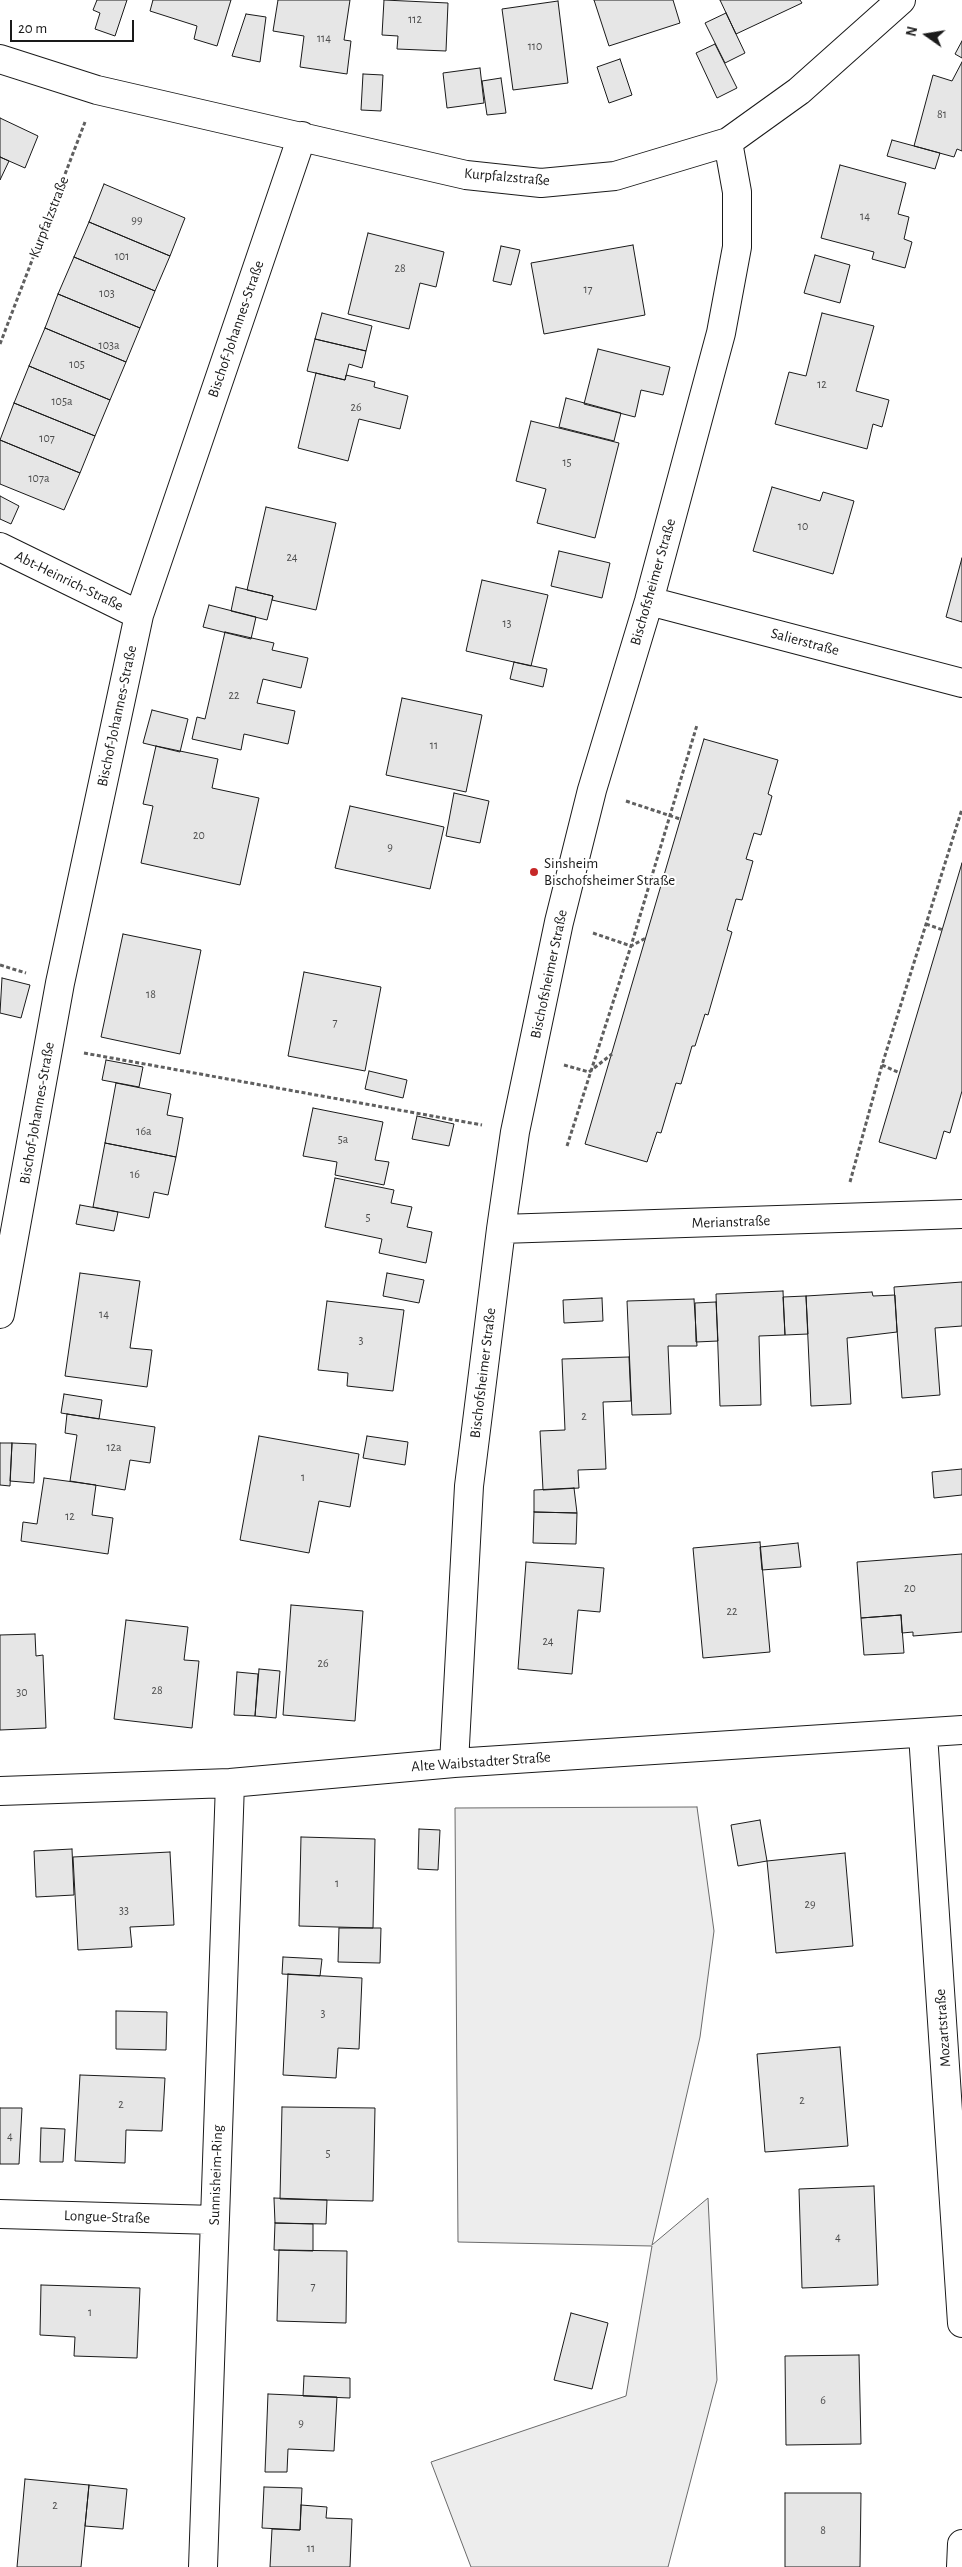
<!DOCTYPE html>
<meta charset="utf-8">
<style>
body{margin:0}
#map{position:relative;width:962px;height:2567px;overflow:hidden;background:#fff;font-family:"Alegreya Sans",sans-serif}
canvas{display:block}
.north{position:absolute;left:902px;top:10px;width:50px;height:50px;-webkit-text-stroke:4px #fff;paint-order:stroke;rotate:283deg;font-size:14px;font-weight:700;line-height:20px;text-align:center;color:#1a1a1a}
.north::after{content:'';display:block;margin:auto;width:18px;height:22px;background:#1a1a1a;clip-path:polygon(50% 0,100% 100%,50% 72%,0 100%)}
.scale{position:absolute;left:10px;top:20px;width:124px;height:22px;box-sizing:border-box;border:2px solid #1a1a1a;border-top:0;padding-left:6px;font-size:15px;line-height:18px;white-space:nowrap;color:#1a1a1a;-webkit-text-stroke:4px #fff;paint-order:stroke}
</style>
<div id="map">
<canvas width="962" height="2567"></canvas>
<div class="north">N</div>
<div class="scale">20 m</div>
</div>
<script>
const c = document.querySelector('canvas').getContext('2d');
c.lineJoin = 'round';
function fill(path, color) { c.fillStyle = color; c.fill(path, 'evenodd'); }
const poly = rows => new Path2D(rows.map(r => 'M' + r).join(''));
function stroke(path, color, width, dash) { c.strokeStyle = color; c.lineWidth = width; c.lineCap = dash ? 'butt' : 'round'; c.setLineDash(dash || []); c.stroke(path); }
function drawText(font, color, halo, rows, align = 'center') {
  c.font = font + ' "Alegreya Sans",sans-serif'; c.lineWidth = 4; c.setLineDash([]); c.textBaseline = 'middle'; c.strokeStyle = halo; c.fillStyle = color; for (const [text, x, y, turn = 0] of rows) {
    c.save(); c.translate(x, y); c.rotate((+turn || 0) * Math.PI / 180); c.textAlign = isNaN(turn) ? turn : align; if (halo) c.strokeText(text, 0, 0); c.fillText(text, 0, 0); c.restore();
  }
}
const built = poly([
 [697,1807,714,1931,700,2037,652,2245,708,2198,717,2380,668,2567,471,2567,431,2462,626,2396,652,2246,458,2242,455,1808,697,1807]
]);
fill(built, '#ededed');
stroke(built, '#6a6a6a', 1);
const building = poly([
 [97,0,127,0,115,36,95,29,100,13,93,10,97,0],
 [153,0,231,0,217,46,194,39,197,26,150,11,153,0],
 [278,0,350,0,344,40,351,41,347,74,300,67,304,36,273,31,278,0],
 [384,0,448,3,446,51,397,49,398,36,382,35,384,0],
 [594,0,673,0,680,23,609,46,594,0],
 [720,0,800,0,802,3,736,34,720,0],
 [558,1,568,83,513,90,502,9,558,1],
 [726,13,745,53,725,63,705,23,726,13],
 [246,14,266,17,260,62,232,56,246,14],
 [962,41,962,58,955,54,962,41],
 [715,44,737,88,717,98,696,53,715,44],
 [620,59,632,95,609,103,597,67,620,59],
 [962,62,962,151,957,149,954,157,914,146,933,75,952,81,962,62],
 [480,68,484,103,447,108,443,73,480,68],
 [363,74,383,75,381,111,361,110,363,74],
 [501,78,506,113,487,115,482,81,501,78],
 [0,118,38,136,25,168,0,157,0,118],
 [892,140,940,153,935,169,887,156,892,140],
 [0,157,9,161,0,180,0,157],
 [840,165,906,183,898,214,909,217,904,239,912,242,905,268,872,259,874,252,821,238,840,165],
 [104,184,185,218,170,256,89,222,104,184],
 [89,222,170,256,155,291,74,257,89,222],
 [368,233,444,252,436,287,420,283,409,329,348,314,368,233],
 [633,245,645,315,544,334,531,263,633,245],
 [501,246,520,250,511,285,493,281,501,246],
 [815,255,850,265,840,303,804,293,815,255],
 [74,257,155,291,140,328,58,294,74,257],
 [58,294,140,328,126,362,45,328,58,294],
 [322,313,372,326,366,351,315,339,322,313],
 [822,313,874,326,856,391,889,400,882,427,873,424,867,449,775,424,789,372,806,376,822,313],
 [45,328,126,362,110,400,29,366,45,328],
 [315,339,366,351,362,368,349,364,345,380,307,371,315,339],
 [598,349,670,367,663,395,641,390,635,417,584,404,598,349],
 [29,366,110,400,95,436,14,403,29,366],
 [316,373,345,380,346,375,375,382,374,387,408,396,400,429,359,419,348,461,298,448,316,373],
 [566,398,621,413,614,441,559,427,566,398],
 [14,403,95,436,80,473,0,440,14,403],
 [531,421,619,443,595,538,537,523,546,489,516,481,531,421],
 [0,440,80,473,64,510,0,484,0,440],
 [772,487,820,501,823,492,854,501,833,574,753,551,772,487],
 [0,496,19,506,11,524,0,519,0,496],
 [266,507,336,523,316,610,272,600,273,596,247,590,266,507],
 [559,551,610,563,602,598,551,586,559,551],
 [962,558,962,622,946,617,962,558],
 [482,580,548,595,531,666,466,651,482,580],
 [236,587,273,596,267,620,231,611,236,587],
 [209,605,256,617,251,639,203,627,209,605],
 [225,632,274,643,272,650,308,658,301,688,263,679,257,703,295,711,288,744,244,734,241,750,192,739,197,717,205,719,225,632],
 [514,662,547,669,543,687,510,679,514,662],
 [402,698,482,715,466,792,386,775,402,698],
 [152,710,188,719,180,752,143,743,152,710],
 [704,739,778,760,768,794,772,796,761,835,754,833,746,859,753,861,742,900,736,899,727,930,732,932,708,1015,705,1014,695,1046,692,1046,681,1084,676,1083,661,1133,657,1132,647,1162,585,1144,704,739],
 [156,746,218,759,212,788,259,798,240,885,141,863,153,806,143,804,156,746],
 [454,793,489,801,480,843,446,836,454,793],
 [350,806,444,827,430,889,335,868,350,806],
 [962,863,962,1091,950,1133,944,1131,936,1159,879,1142,962,863],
 [123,934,201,950,180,1054,101,1037,123,934],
 [304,972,381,987,365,1071,288,1056,304,972],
 [2,978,30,985,21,1018,0,1013,2,978],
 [106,1060,143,1067,139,1087,102,1080,106,1060],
 [369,1071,407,1080,403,1098,365,1089,369,1071],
 [116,1083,171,1094,167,1115,183,1118,176,1157,105,1143,116,1083],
 [313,1108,383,1122,375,1160,389,1162,384,1185,335,1175,337,1162,303,1156,313,1108],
 [417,1116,454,1124,449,1146,412,1139,417,1116],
 [105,1143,176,1157,168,1195,154,1192,149,1218,93,1207,105,1143],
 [335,1178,394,1190,391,1203,412,1207,407,1227,432,1232,426,1263,379,1253,382,1239,325,1227,335,1178],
 [80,1205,118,1212,114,1231,76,1224,80,1205],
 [80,1273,140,1281,130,1348,152,1350,147,1387,65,1376,80,1273],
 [387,1273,424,1280,419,1303,383,1296,387,1273],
 [962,1282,962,1326,935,1328,940,1395,902,1398,894,1287,962,1282],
 [783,1291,785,1335,759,1336,761,1405,720,1406,716,1294,783,1291],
 [872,1292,873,1296,895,1295,897,1332,847,1338,851,1404,811,1406,806,1296,872,1292],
 [806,1296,808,1334,785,1335,783,1297,806,1296],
 [602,1298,603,1321,564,1323,563,1300,602,1298],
 [694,1299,697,1346,668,1346,671,1414,632,1415,627,1301,694,1299],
 [327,1301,404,1310,393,1391,347,1386,348,1373,318,1370,327,1301],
 [716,1302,718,1341,696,1342,695,1303,716,1302],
 [629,1357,631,1401,603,1402,606,1469,578,1470,579,1488,543,1490,540,1431,565,1430,562,1359,629,1357],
 [64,1394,102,1400,99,1419,61,1413,64,1394],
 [67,1414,155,1427,150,1463,130,1460,125,1490,70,1481,77,1435,65,1433,67,1414],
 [259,1436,359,1454,350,1507,319,1501,309,1553,240,1540,259,1436],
 [367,1436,408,1442,405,1465,363,1458,367,1436],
 [0,1443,12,1443,10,1486,0,1485,0,1443],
 [12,1443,36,1444,34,1483,10,1481,12,1443],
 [962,1469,962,1495,934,1498,932,1472,962,1469],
 [44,1478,96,1485,92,1515,113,1518,108,1554,21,1541,23,1522,37,1524,44,1478],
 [574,1488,577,1513,534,1512,534,1490,574,1488],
 [534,1512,577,1513,576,1544,533,1543,534,1512],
 [760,1542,770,1652,703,1658,693,1548,760,1542],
 [798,1543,801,1567,762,1570,760,1547,798,1543],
 [962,1554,962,1632,913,1636,913,1632,902,1633,901,1615,861,1618,857,1562,962,1554],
 [526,1562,604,1568,600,1612,578,1610,572,1674,518,1669,526,1562],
 [291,1605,363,1611,355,1721,283,1715,291,1605],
 [901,1615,904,1653,864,1655,861,1618,901,1615],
 [126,1620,188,1627,184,1660,199,1661,192,1728,114,1719,126,1620],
 [35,1634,36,1656,43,1655,46,1728,0,1730,0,1635,35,1634],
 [259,1669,280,1671,276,1718,255,1716,259,1669],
 [237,1672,258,1674,255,1716,234,1715,237,1672],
 [760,1820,767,1861,738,1866,731,1825,760,1820],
 [419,1829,440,1830,438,1870,418,1869,419,1829],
 [301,1837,375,1839,373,1928,299,1926,301,1837],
 [72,1849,74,1895,36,1897,34,1851,72,1849],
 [170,1852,174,1925,130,1927,132,1947,78,1950,73,1857,170,1852],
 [845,1853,853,1946,776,1953,767,1861,845,1853],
 [339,1928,381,1928,380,1963,338,1962,339,1928],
 [283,1957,322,1959,320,1976,282,1974,283,1957],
 [288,1974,362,1978,359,2049,338,2048,336,2078,283,2075,288,1974],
 [116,2011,167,2012,166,2050,116,2049,116,2011],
 [840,2047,848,2146,765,2152,757,2054,840,2047],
 [80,2075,165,2078,162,2131,126,2130,125,2163,75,2161,80,2075],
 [282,2107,375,2108,373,2201,280,2199,282,2107],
 [0,2108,22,2108,19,2164,0,2164,0,2108],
 [41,2128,65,2129,63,2162,40,2162,41,2128],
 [874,2186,878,2285,802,2288,799,2189,874,2186],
 [274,2198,327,2200,326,2224,275,2223,274,2198],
 [275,2223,313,2224,313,2251,274,2250,275,2223],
 [279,2250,347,2251,346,2323,277,2321,279,2250],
 [41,2285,140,2288,137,2358,74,2356,75,2337,40,2335,41,2285],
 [571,2313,608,2323,592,2389,554,2380,571,2313],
 [859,2355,861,2444,786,2445,785,2356,859,2355],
 [304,2376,350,2378,350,2398,303,2396,304,2376],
 [268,2394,337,2397,334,2451,288,2449,287,2472,265,2472,268,2394],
 [25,2479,89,2485,81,2567,17,2567,25,2479],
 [89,2485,127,2489,123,2529,85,2526,89,2485],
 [264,2487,302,2488,300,2530,262,2528,264,2487],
 [785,2493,861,2493,860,2567,785,2567,785,2493],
 [301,2505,327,2507,326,2518,352,2519,350,2567,270,2567,272,2529,300,2530,301,2505]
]);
fill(building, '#e6e6e6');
stroke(building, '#1a1a1a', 1);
const minor = poly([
 [0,59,97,90,466,175,541,183,615,176,728,142,799,91,901,0],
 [0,547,139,615],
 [649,601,962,683],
 [501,1229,962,1214],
 [0,1314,60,983,139,615,302,136],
 [923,1734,962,2323],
 [454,1763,469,1486,501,1229,515,1132,559,922,592,790,649,601,721,333,737,247,737,192,728,142],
 [0,1791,230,1783,454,1763,962,1730],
 [0,2214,215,2220],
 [203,2567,230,1783],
 [961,2567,962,2544]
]);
stroke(minor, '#1a1a1a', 30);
stroke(poly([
 [0,344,85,122],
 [626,801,680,819],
 [926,924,943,930],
 [593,933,631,946,646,938],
 [0,965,26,973],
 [84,1053,482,1125],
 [564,1065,589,1072,612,1054],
 [882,1065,900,1073],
 [567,1146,631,946,697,725],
 [850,1182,882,1065,962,809]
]), '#5f5f5f', 3, [4, 2.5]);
stroke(minor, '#fff', 28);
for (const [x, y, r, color] of [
 [534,872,5,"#c62828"]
]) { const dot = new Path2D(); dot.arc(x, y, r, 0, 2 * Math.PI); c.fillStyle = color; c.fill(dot); stroke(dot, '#fff', 2); }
drawText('12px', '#4d4d4d', null, [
 ["112",415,19],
 ["114",324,38],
 ["110",535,46],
 ["81",942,114],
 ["14",865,216],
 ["99",137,220],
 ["101",122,256],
 ["28",400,268],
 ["17",588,289],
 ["103",107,293],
 ["103a",109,345],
 ["105",77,364],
 ["12",822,384],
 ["105a",62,401],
 ["26",356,407],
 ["107",47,438],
 ["15",567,462],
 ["107a",39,478],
 ["10",803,526],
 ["24",292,557],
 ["13",507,623],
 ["22",234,695],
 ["11",434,745],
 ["20",199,835],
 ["9",390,847],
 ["18",151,994],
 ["7",335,1022],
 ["16a",144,1131],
 ["5a",343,1139],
 ["16",135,1174],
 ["5",368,1217],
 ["14",104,1314],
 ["3",361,1340],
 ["2",584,1416],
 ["12a",114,1447],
 ["1",303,1477],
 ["12",70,1516],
 ["20",910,1588],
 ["22",732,1611],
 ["24",548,1641],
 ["26",323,1663],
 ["28",157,1690],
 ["30",22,1692],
 ["1",337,1883],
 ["29",810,1904],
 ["33",124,1910],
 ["3",323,2013],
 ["2",802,2100],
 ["2",121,2104],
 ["4",10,2136],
 ["5",328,2153],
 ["4",838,2237],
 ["7",313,2286],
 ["1",90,2312],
 ["6",823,2400],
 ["9",301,2423],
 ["2",55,2505],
 ["8",823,2530],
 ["11",311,2548]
]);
drawText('15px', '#1a1a1a', '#fff', [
 ["Kurpfalzstraße",507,177,5],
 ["Kurpfalzstraße",49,217,-69],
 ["Bischof-Johannes-Straße",236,329,-71],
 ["Abt-Heinrich-Straße",69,581,26],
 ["Bischofsheimer Straße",653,582,-74],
 ["Salierstraße",805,642,15],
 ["Bischof-Johannes-Straße",117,716,-78],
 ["Bischofsheimer Straße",549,974,-78],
 ["Bischof-Johannes-Straße",37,1113,-80],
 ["Merianstraße",731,1222,-2],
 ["Bischofsheimer Straße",483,1373,-83],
 ["Alte Waibstadter Straße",481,1762,-4],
 ["Mozartstraße",943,2028,-94],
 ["Sunnisheim-Ring",216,2175,-88],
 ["Longue-Straße",107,2217,2]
]);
drawText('15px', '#1a1a1a', '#fff', [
 ["Sinsheim",544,863],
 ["Bischofsheimer Straße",544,880]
], 'left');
</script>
